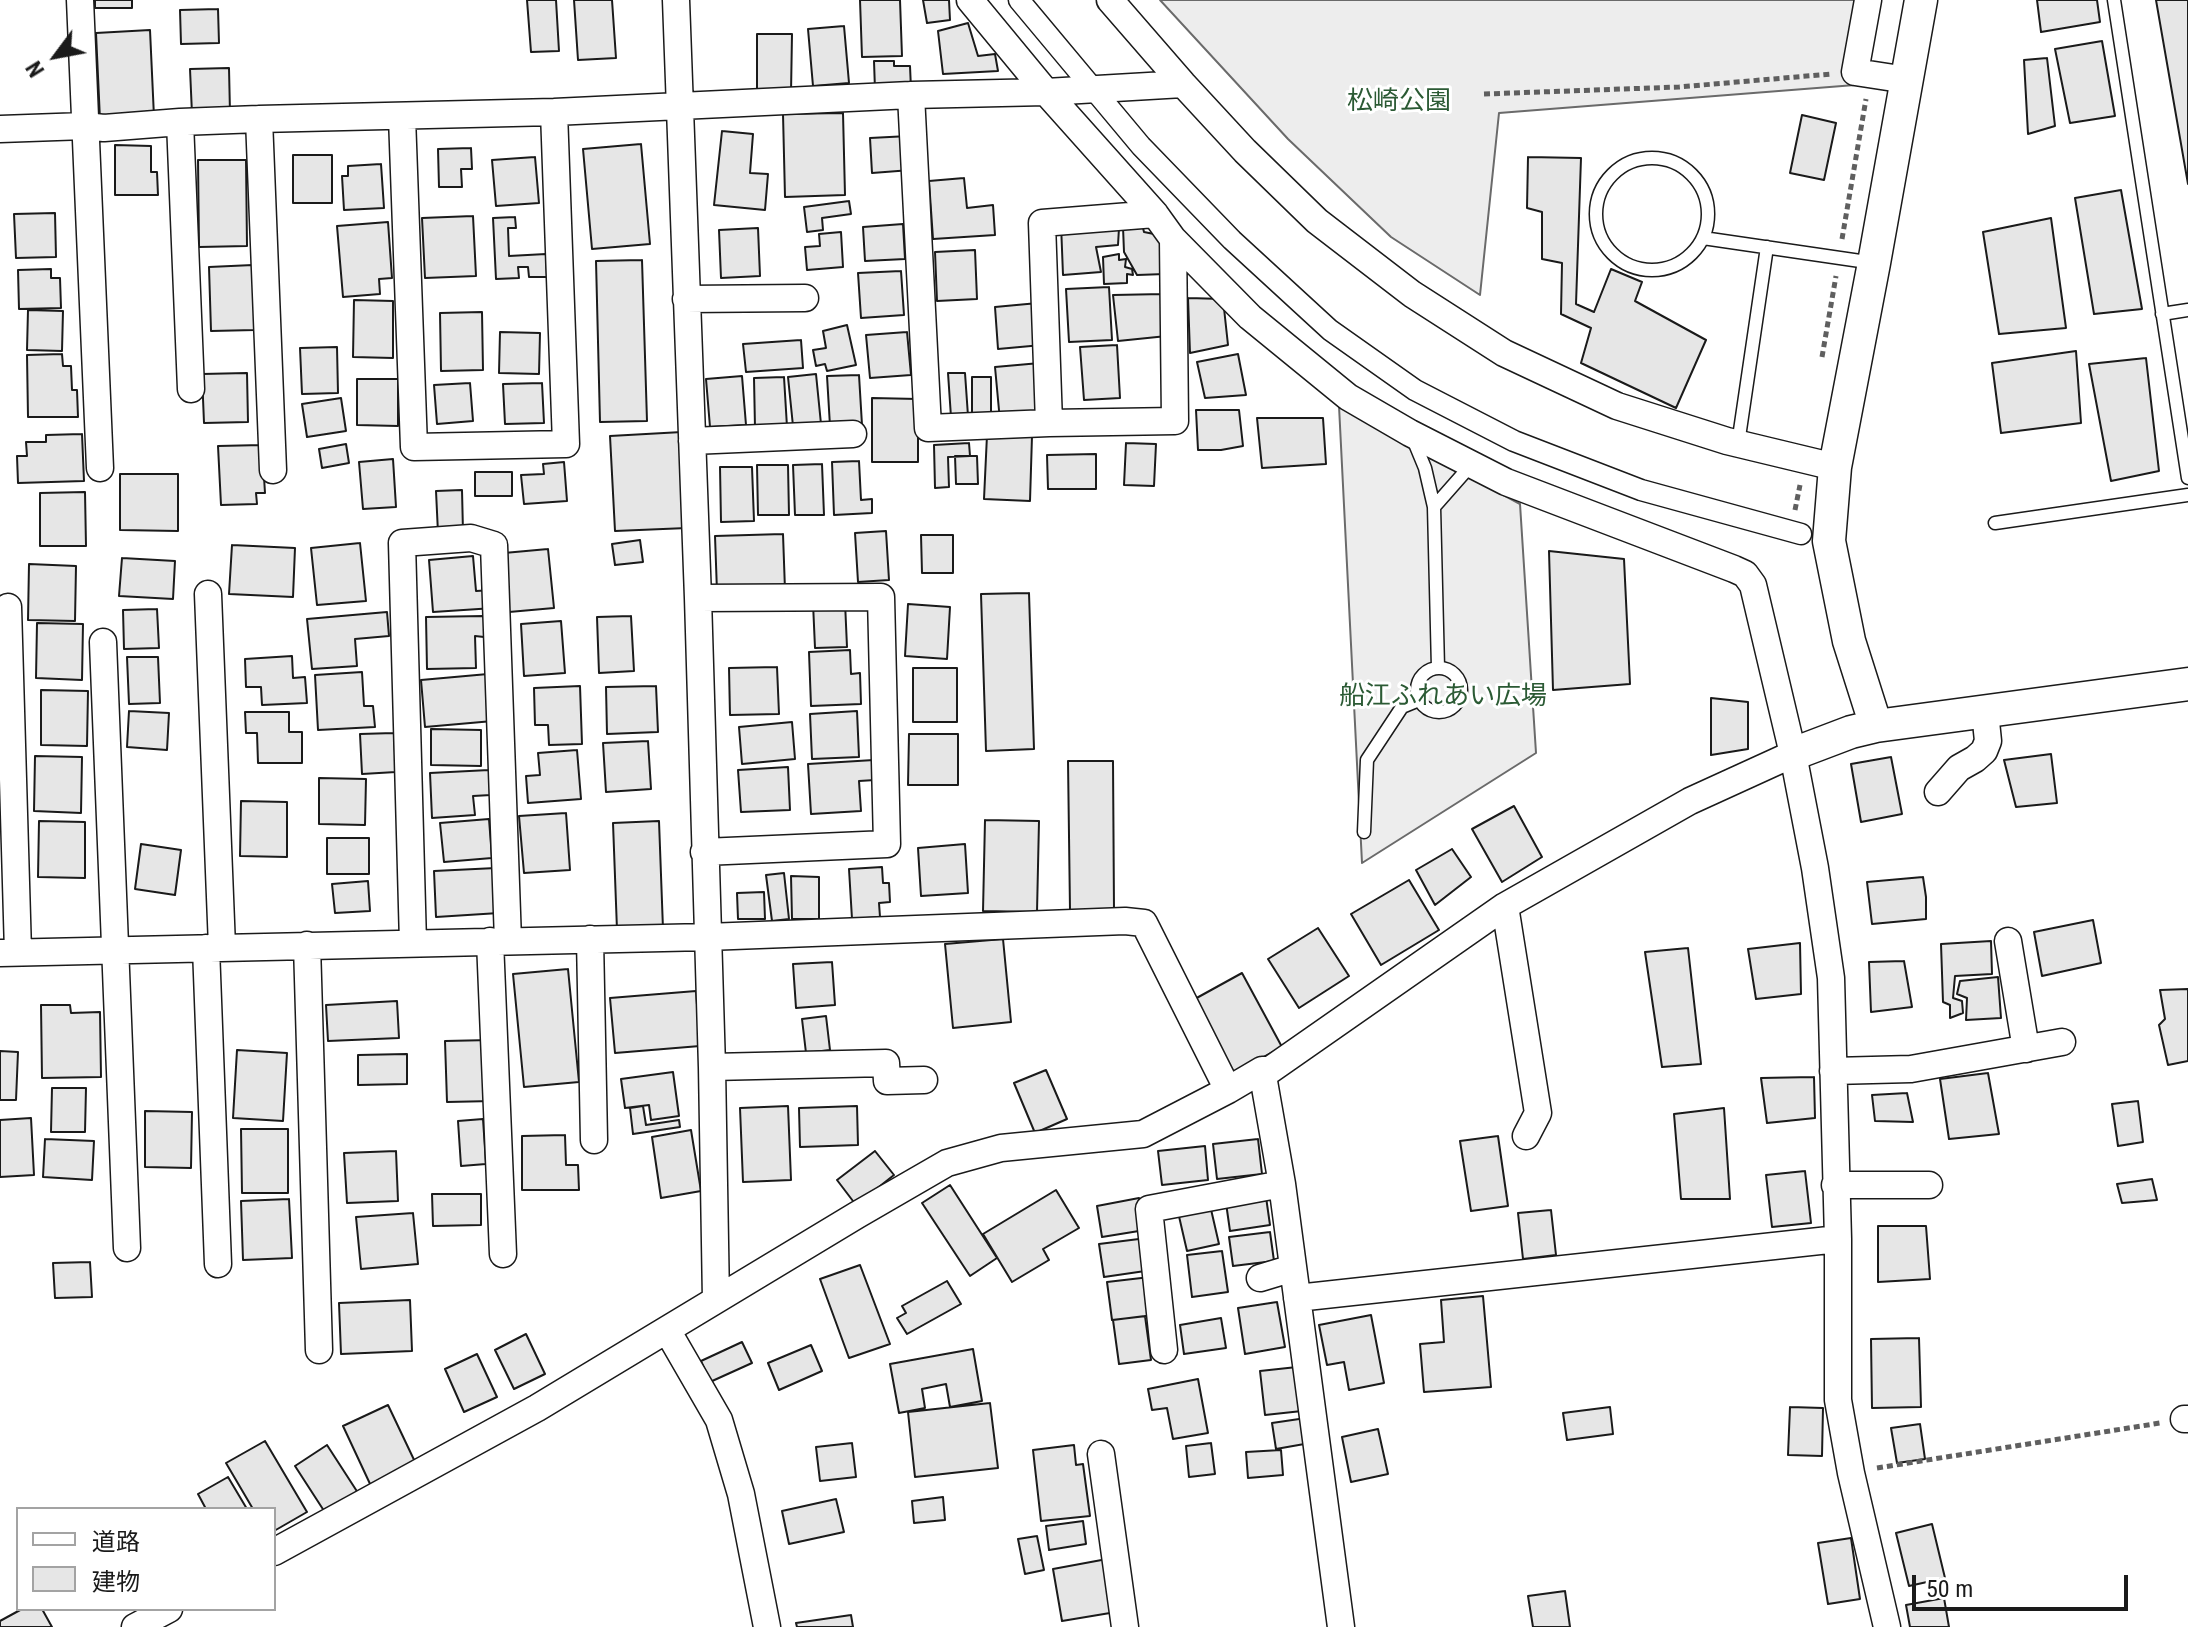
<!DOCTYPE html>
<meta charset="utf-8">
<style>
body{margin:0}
#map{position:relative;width:2188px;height:1627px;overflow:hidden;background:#fff;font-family:"Roboto Condensed","Noto Sans JP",sans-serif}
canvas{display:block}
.legend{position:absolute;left:16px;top:1507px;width:260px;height:104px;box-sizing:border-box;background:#fff;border:2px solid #a3a3a3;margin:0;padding:10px 14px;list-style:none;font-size:24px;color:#1a1a1a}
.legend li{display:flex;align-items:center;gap:16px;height:40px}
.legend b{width:40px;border:2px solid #a3a3a3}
.north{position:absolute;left:16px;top:16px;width:80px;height:80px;-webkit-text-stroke:6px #fff;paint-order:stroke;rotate:238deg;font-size:22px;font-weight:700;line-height:32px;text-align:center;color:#1a1a1a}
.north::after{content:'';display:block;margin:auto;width:28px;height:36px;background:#1a1a1a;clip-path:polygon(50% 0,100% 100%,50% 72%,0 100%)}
.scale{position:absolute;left:1912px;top:1575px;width:216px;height:36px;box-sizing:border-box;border:4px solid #1a1a1a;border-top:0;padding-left:10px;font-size:24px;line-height:28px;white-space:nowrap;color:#1a1a1a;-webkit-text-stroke:6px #fff;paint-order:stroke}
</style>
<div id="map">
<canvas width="2188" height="1627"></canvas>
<ul class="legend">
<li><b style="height:10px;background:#fff"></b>道路</li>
<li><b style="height:22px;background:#e6e6e6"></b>建物</li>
</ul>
<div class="north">N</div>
<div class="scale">50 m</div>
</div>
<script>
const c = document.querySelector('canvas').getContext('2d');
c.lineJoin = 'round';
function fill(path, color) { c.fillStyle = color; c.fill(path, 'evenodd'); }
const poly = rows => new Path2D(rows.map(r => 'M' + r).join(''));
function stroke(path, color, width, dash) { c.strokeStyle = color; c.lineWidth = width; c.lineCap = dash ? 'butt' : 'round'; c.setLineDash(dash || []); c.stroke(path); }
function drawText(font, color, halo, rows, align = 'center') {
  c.font = font + ' "Roboto Condensed","Noto Sans JP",sans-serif'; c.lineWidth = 6; c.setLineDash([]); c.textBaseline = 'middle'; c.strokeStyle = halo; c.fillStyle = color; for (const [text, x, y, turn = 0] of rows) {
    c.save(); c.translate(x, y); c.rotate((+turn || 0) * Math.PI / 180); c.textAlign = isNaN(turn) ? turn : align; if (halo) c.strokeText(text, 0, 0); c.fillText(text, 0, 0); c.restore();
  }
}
const built = poly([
 [1160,0,1866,0,1855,85,1499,113,1480,295,1391,237,1288,139,1160,0],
 [1339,406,1520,504,1536,753,1362,863,1339,406]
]);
fill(built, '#ededed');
stroke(built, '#6a6a6a', 2);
const building = poly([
 [95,0,132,0,132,8,95,8,95,0],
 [527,0,556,0,559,51,531,52,527,0],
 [574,0,612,0,616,58,578,60,574,0],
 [860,0,900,0,902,56,862,57,860,0],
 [923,0,949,0,950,20,927,23,923,0],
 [2037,0,2097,0,2100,22,2041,32,2037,0],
 [2156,0,2188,0,2188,184,2156,0],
 [218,9,219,43,181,44,180,10,218,9],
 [968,23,978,56,995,54,998,71,943,74,938,31,968,23],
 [844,26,849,83,813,86,808,29,844,26],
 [150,30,154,117,100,120,96,33,150,30],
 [757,34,792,34,791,93,757,92,757,34],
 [2102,41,2115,116,2070,123,2055,49,2102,41],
 [2047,58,2055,126,2028,134,2024,60,2047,58],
 [874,61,894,61,894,66,910,66,911,89,875,90,874,61],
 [229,68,230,113,192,114,190,69,229,68],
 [843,113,845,195,785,197,783,114,843,113],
 [1802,115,1836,123,1824,180,1790,173,1802,115],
 [722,131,753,134,750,173,768,174,765,210,714,205,722,131],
 [909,136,911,170,872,173,870,138,909,136],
 [641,144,650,244,592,249,583,149,641,144],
 [115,145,151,146,151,172,157,172,158,195,115,195,115,145],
 [471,148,472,169,461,169,462,187,439,187,438,149,471,148],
 [293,155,332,155,332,203,293,203,293,155],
 [535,157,539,203,496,206,492,160,535,157],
 [1528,157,1581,158,1576,304,1594,312,1611,269,1642,282,1635,301,1706,340,1676,408,1581,363,1591,328,1561,314,1562,263,1542,259,1542,212,1527,208,1528,157],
 [198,160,246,160,247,246,199,247,198,160],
 [381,164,384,208,344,210,342,176,348,176,348,166,381,164],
 [964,178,967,208,993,205,995,235,933,239,929,181,964,178],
 [2121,190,2142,309,2094,314,2075,198,2121,190],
 [849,201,851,214,822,218,823,230,807,232,804,207,849,201],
 [55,213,56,257,16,258,14,214,55,213],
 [473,216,476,276,425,278,422,218,473,216],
 [515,217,516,228,508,228,509,256,546,254,547,277,529,277,528,267,518,267,519,278,496,279,493,218,515,217],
 [2051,218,2066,328,1999,334,1983,232,2051,218],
 [388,222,392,278,379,279,380,294,343,297,337,226,388,222],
 [903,224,905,259,865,261,863,227,903,224],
 [1061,224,1119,228,1118,245,1096,247,1101,272,1063,275,1061,224],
 [1142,224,1144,232,1164,236,1165,274,1137,275,1124,252,1123,227,1142,224],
 [758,228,760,276,721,278,719,230,758,228],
 [841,232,843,267,807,270,805,247,820,246,819,234,841,232],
 [975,250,977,299,937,301,935,252,975,250],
 [1119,254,1119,260,1126,259,1125,267,1132,269,1133,275,1127,274,1127,283,1104,284,1103,257,1119,254],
 [642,260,647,421,600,422,596,261,642,260],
 [253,265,255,330,211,331,209,267,253,265],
 [51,269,51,278,60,278,61,308,19,309,18,270,51,269],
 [901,271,904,315,861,318,858,273,901,271],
 [1109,287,1112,340,1069,342,1066,289,1109,287],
 [1164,294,1167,336,1118,341,1113,295,1164,294],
 [1188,298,1223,299,1228,345,1190,353,1188,298],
 [354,300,393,301,393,358,353,357,354,300],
 [1038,303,1042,345,998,349,995,307,1038,303],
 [28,310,63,311,62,351,27,350,28,310],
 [482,312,483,370,441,371,440,313,482,312],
 [847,325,856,365,827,371,825,364,816,366,813,350,826,348,823,331,847,325],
 [500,332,540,333,539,374,499,373,500,332],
 [907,332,911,375,870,378,866,335,907,332],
 [801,340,803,368,746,372,743,344,801,340],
 [1117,345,1120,398,1084,400,1080,347,1117,345],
 [337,347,338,393,302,394,300,348,337,347],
 [2076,351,2081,423,2001,433,1992,363,2076,351],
 [62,354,63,366,71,366,72,390,77,390,78,417,28,417,27,355,62,354],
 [1238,354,1246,395,1205,398,1197,362,1238,354],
 [2146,358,2159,471,2111,481,2089,364,2146,358],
 [1040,363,1045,418,1000,421,995,367,1040,363],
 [247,373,248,422,204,423,202,374,247,373],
 [948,373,965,373,968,416,951,417,948,373],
 [816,374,821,424,793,426,788,377,816,374],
 [859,375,862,425,830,426,827,376,859,375],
 [742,376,746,425,710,427,706,379,742,376],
 [784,377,787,427,755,428,754,378,784,377],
 [972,377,991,377,991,415,972,416,972,377],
 [357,379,398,379,398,426,357,425,357,379],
 [470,383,473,421,437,424,434,385,470,383],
 [542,383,544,423,505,424,503,384,542,383],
 [341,398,346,431,307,437,302,404,341,398],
 [872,398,918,399,918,462,872,462,872,398],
 [1196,410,1239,410,1243,446,1221,450,1198,450,1196,410],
 [1257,418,1323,418,1326,464,1262,468,1257,418],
 [682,432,687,528,615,531,610,436,682,432],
 [82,434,84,481,18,483,17,456,27,456,26,442,46,442,46,435,82,434],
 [987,435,1032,436,1030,501,984,499,987,435],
 [969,443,970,456,948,457,949,487,935,488,934,445,969,443],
 [1126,443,1156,444,1154,486,1124,485,1126,443],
 [346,444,349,463,322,468,319,449,346,444],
 [262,445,265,493,256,493,257,504,221,505,218,446,262,445],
 [1096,454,1096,489,1048,489,1047,455,1096,454],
 [955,456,977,456,978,484,956,484,955,456],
 [393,459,396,507,363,509,359,462,393,459],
 [859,461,861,500,872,499,872,513,834,515,832,462,859,461],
 [564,462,567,501,524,504,521,475,544,474,543,464,564,462],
 [822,464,824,515,795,515,793,465,822,464],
 [757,465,788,465,789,515,758,515,757,465],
 [720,467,752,467,754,521,721,522,720,467],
 [475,472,512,472,512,496,475,496,475,472],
 [120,474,178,474,178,531,120,530,120,474],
 [462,490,463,532,438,533,436,491,462,490],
 [85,492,86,546,40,546,40,493,85,492],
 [886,531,889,580,858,582,855,533,886,531],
 [783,534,785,590,717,592,715,536,783,534],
 [921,535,953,535,953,573,922,573,921,535],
 [640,540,643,562,615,565,612,544,640,540],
 [360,543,366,601,317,605,311,548,360,543],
 [232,545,295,548,293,597,229,594,232,545],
 [548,549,554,608,509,612,504,553,548,549],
 [1549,551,1624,559,1630,684,1553,690,1549,551],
 [473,556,476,591,493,590,494,608,433,612,429,560,473,556],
 [122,558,175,561,173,599,119,596,122,558],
 [29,564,76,566,75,621,28,620,29,564],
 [1029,593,1034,749,986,751,981,594,1029,593],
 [845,602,847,647,815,648,813,603,845,602],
 [908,604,950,607,947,659,905,656,908,604],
 [157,609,159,648,124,649,123,610,157,609],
 [387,612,389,636,355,639,357,666,312,669,307,619,387,612],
 [484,616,484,637,475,636,476,668,427,669,426,617,484,616],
 [631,616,634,671,599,673,597,617,631,616],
 [561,621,565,673,524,676,521,624,561,621],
 [37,623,83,624,82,680,36,678,37,623],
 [850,650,851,674,860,673,861,704,811,706,809,652,850,650],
 [292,656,293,678,305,677,307,703,262,705,261,687,246,687,245,659,292,656],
 [127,657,158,657,160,703,129,704,127,657],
 [777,667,779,714,730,715,729,668,777,667],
 [913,668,957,668,957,722,913,722,913,668],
 [362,672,364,706,373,706,375,727,318,730,315,675,362,672],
 [488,674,493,721,425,727,421,680,488,674],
 [580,686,582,744,549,745,548,725,535,725,534,688,580,686],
 [656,686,658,732,607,734,606,687,656,686],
 [41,690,88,691,87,746,41,745,41,690],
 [1711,698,1748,702,1748,749,1711,755,1711,698],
 [129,711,169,713,167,750,127,747,129,711],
 [857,711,859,757,812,759,810,714,857,711],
 [245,712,289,712,289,732,302,732,302,763,258,763,257,733,246,733,245,712],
 [792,722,795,759,742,764,739,727,792,722],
 [431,729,481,730,481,766,431,765,431,729],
 [394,733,396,772,362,774,360,734,394,733],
 [909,734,958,734,958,785,908,785,909,734],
 [648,741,651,789,606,792,603,743,648,741],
 [577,750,581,799,528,803,526,776,540,775,538,753,577,750],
 [2051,754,2057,803,2016,807,2004,760,2051,754],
 [35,756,82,757,81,813,34,811,35,756],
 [1891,757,1902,814,1861,822,1851,764,1891,757],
 [874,760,875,780,859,781,861,811,811,814,808,764,874,760],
 [1068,761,1113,761,1114,910,1070,910,1068,761],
 [788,767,790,810,741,812,738,770,788,767],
 [489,770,491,795,473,796,475,815,432,818,430,773,489,770],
 [319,778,366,779,365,825,319,824,319,778],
 [241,801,287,802,287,857,240,856,241,801],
 [1514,806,1542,857,1502,882,1472,829,1514,806],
 [566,813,570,870,524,873,519,816,566,813],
 [489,819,492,858,444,862,440,823,489,819],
 [985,820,1039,821,1037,912,983,911,985,820],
 [39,821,85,822,85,878,38,877,39,821],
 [659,821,663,929,617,930,613,823,659,821],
 [327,838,369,838,369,874,327,874,327,838],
 [141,844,181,850,175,895,135,889,141,844],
 [965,844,968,893,921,896,918,848,965,844],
 [1452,849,1471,877,1435,905,1416,870,1452,849],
 [882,867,883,883,889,883,890,902,879,903,880,917,852,919,849,869,882,867],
 [496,868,499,913,436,917,434,871,496,868],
 [784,873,789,919,772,921,766,875,784,873],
 [791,876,819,877,819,919,792,919,791,876],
 [1923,877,1926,897,1926,919,1872,924,1867,882,1923,877],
 [1409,880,1439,930,1381,965,1351,914,1409,880],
 [368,881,370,911,335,913,332,884,368,881],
 [764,892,765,919,738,919,737,893,764,892],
 [2093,920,2101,963,2042,976,2034,932,2093,920],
 [1318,928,1349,976,1299,1008,1268,959,1318,928],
 [1003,939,1011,1022,953,1028,945,944,1003,939],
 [1991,941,1992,974,1955,976,1953,998,1962,1001,1963,1013,1950,1018,1950,1005,1943,1002,1941,944,1991,941],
 [1800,943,1801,994,1756,999,1748,949,1800,943],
 [1688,948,1701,1064,1662,1067,1645,952,1688,948],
 [1904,961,1912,1007,1871,1012,1869,962,1904,961],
 [832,962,835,1005,796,1008,793,964,832,962],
 [568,969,579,1082,524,1087,513,974,568,969],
 [1242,973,1282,1047,1233,1074,1193,1000,1242,973],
 [1998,977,2001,1018,1966,1020,1967,998,1957,994,1960,981,1998,977],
 [2188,989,2188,1061,2168,1065,2159,1025,2165,1019,2160,990,2188,989],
 [696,991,700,1046,615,1053,610,998,696,991],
 [397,1001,399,1038,328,1041,326,1005,397,1001],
 [41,1005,70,1005,71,1013,100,1012,101,1077,42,1078,41,1005],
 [826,1016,830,1050,806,1053,802,1019,826,1016],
 [491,1040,493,1101,447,1102,445,1041,491,1040],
 [237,1050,287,1053,283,1121,233,1118,237,1050],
 [0,1051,18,1052,16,1100,0,1100,0,1051],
 [407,1054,407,1084,358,1085,358,1055,407,1054],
 [1046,1070,1067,1119,1035,1133,1014,1083,1046,1070],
 [673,1072,679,1116,651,1120,649,1105,625,1108,621,1079,673,1072],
 [1988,1073,1999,1134,1949,1139,1940,1079,1988,1073],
 [1814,1077,1815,1118,1767,1123,1761,1078,1814,1077],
 [52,1088,86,1088,85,1132,51,1132,52,1088],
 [1907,1093,1913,1122,1875,1121,1872,1095,1907,1093],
 [2138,1101,2143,1142,2118,1146,2112,1104,2138,1101],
 [643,1106,646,1125,679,1120,680,1127,633,1134,630,1108,643,1106],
 [788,1106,791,1180,743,1182,740,1108,788,1106],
 [857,1106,858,1145,800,1147,799,1108,857,1106],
 [1724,1108,1730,1199,1681,1199,1674,1114,1724,1108],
 [145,1111,192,1112,191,1168,145,1167,145,1111],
 [31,1118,34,1175,0,1177,0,1120,31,1118],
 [483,1119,486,1164,461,1166,458,1121,483,1119],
 [241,1129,288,1129,288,1193,242,1193,241,1129],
 [691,1130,701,1191,661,1198,652,1137,691,1130],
 [565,1135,566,1165,578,1165,579,1190,522,1190,522,1136,565,1135],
 [1498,1136,1508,1206,1471,1211,1460,1141,1498,1136],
 [45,1139,94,1141,92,1180,43,1177,45,1139],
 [1258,1139,1262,1174,1217,1179,1213,1144,1258,1139],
 [1205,1146,1208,1180,1162,1185,1158,1151,1205,1146],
 [396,1151,398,1201,347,1203,344,1153,396,1151],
 [875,1151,894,1175,856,1205,837,1180,875,1151],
 [1805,1171,1811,1223,1772,1227,1766,1175,1805,1171],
 [2152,1179,2157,1200,2122,1203,2117,1184,2152,1179],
 [950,1185,997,1258,970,1276,922,1203,950,1185],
 [1056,1190,1079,1228,1043,1249,1049,1260,1012,1282,983,1234,1056,1190],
 [432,1194,481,1194,481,1225,433,1226,432,1194],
 [1266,1197,1270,1225,1230,1231,1226,1203,1266,1197],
 [1139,1198,1145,1230,1102,1237,1097,1206,1139,1198],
 [289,1199,292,1258,243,1260,241,1201,289,1199],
 [1210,1205,1219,1244,1187,1251,1178,1212,1210,1205],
 [1551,1210,1556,1255,1523,1259,1518,1213,1551,1210],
 [413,1213,418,1264,361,1269,356,1217,413,1213],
 [1878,1226,1926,1226,1930,1279,1878,1282,1878,1226],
 [1270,1232,1274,1261,1233,1266,1229,1237,1270,1232],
 [1147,1238,1152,1270,1104,1277,1099,1244,1147,1238],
 [1222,1251,1228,1292,1192,1297,1187,1255,1222,1251],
 [90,1262,92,1297,55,1298,53,1263,90,1262],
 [860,1265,890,1344,849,1358,820,1279,860,1265],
 [1150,1277,1155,1315,1112,1320,1107,1282,1150,1277],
 [947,1281,961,1304,907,1334,897,1318,906,1313,902,1306,947,1281],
 [1483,1296,1491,1387,1424,1392,1420,1344,1444,1342,1441,1300,1483,1296],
 [410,1300,412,1351,341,1354,339,1303,410,1300],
 [1277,1302,1285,1347,1245,1354,1238,1308,1277,1302],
 [1371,1315,1384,1383,1349,1390,1344,1362,1327,1365,1319,1325,1371,1315],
 [1145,1316,1151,1360,1119,1364,1113,1320,1145,1316],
 [1221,1318,1226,1348,1184,1354,1180,1325,1221,1318],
 [526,1334,545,1374,514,1389,495,1350,526,1334],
 [1919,1338,1921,1407,1872,1408,1871,1339,1919,1338],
 [742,1342,752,1363,710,1382,701,1361,742,1342],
 [811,1345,822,1371,779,1390,768,1363,811,1345],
 [973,1349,982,1401,950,1407,946,1384,922,1389,925,1408,899,1413,890,1364,973,1349],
 [477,1354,497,1397,464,1412,445,1369,477,1354],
 [1297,1367,1302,1411,1265,1415,1260,1371,1297,1367],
 [1198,1379,1208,1433,1173,1439,1167,1408,1152,1410,1148,1389,1198,1379],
 [990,1403,998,1468,915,1477,908,1412,990,1403],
 [388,1405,416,1464,371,1486,343,1426,388,1405],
 [1610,1407,1613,1434,1567,1440,1563,1413,1610,1407],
 [1790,1407,1823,1408,1822,1456,1788,1455,1790,1407],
 [1306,1418,1310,1443,1276,1449,1272,1423,1306,1418],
 [1920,1424,1925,1459,1897,1463,1891,1428,1920,1424],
 [1378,1429,1388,1474,1351,1482,1342,1437,1378,1429],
 [265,1441,307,1512,274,1531,274,1509,253,1509,226,1463,265,1441],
 [852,1443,856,1477,820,1481,816,1447,852,1443],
 [1211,1443,1215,1474,1189,1477,1186,1446,1211,1443],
 [327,1445,360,1496,328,1517,295,1466,327,1445],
 [1074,1445,1076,1465,1083,1464,1090,1516,1041,1521,1033,1450,1074,1445],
 [1281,1450,1283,1475,1248,1478,1246,1452,1281,1450],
 [228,1477,247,1509,206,1509,198,1494,228,1477],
 [943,1497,945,1520,914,1523,912,1501,943,1497],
 [836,1499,844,1532,789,1544,782,1511,836,1499],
 [1083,1521,1086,1544,1049,1550,1046,1526,1083,1521],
 [1932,1524,1945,1578,1909,1586,1896,1533,1932,1524],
 [1037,1536,1044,1570,1025,1574,1018,1539,1037,1536],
 [1851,1538,1860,1599,1828,1604,1818,1543,1851,1538],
 [1107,1559,1116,1612,1062,1621,1053,1569,1107,1559],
 [1565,1591,1570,1627,1533,1627,1528,1596,1565,1591],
 [1944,1598,1949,1627,1910,1627,1906,1605,1944,1598],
 [22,1609,42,1609,52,1627,0,1627,0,1621,22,1609],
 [851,1615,853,1627,797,1627,796,1623,851,1615]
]);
fill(building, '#e6e6e6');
stroke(building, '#1a1a1a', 2);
const service = poly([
 [2114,0,2188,478],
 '1596 214a56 56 0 1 1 112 0a56 56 0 1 1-112 0Z',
 [1703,238,1874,263],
 [2162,314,2188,310],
 [1413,439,1425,468,1434,507,1438,668],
 [1738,444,1767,247],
 [1434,507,1471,465],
 [1995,523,2188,495],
 '1417 690a22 22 0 1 1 44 0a22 22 0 1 1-44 0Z',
 [1364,832,1367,760,1402,707,1419,700]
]);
const pedestrian = poly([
 [1019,0,1141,146,1232,240,1330,330,1415,390,1514,441,1641,490,1801,534]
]);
const minor = poly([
 [80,0,100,468],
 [676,0,698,598,712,1067,716,1300],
 [970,0,1046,92,1155,214,1173,239,1250,317,1348,397,1410,433,1506,482,1734,569,1745,574,1753,585,1793,754,1815,868,1831,978,1838,1239,1838,1400,1851,1473,1887,1627],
 [1110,0,1183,84,1245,151,1317,221,1412,294,1504,353,1617,406,1727,441,1835,467],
 [1868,0,1855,72,1907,80],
 [911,95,928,428,1049,423,1175,421,1173,239],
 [402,117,414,447,566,444,554,112],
 [259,119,273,470],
 [180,122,191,389],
 [0,129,85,126,104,128,180,122,259,119,554,112,911,95,1046,92,1183,84],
 [686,299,805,298],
 [1049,423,1042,223,1155,214],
 [692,441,853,434],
 [208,594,222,947],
 [698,598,881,597,887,844,704,852],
 [8,607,18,952],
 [103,642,127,1248],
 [1938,792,1959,768,1975,759,1984,751,1988,741,1985,712],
 [1505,906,1538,1113,1526,1136],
 [590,939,594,1140],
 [490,941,503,1254],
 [2008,941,2026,1049],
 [413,943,402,543,471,538,494,545,508,941],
 [307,945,319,1350],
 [206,948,218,1264],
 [0,953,707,937,1125,921,1144,923,1228,1090],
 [712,1067,886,1063,887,1081,924,1080],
 [1262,1070,1282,1184,1341,1627],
 [1833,1071,1911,1069,2062,1042],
 [1835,1185,1929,1185],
 [1260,1278,1293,1268],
 [1297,1298,1838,1239],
 [667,1330,719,1420,741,1494,767,1627],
 [1164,1350,1149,1209,1282,1184],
 [2184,1419,2188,1419],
 [1101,1454,1125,1627],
 [274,1552,537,1408,857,1215,947,1163,1001,1148,1143,1134,1228,1090,1262,1070,1270,1070,1505,906,1690,801,1793,754],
 [135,1627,169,1609]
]);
const tertiary = poly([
 [1876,726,1849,641,1829,541,1835,467,1874,263,1921,0],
 [1793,754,1851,732,1876,726,2188,684]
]);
stroke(service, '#1a1a1a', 15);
stroke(pedestrian, '#1a1a1a', 23);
stroke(minor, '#1a1a1a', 29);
stroke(tertiary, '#1a1a1a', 35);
stroke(poly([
 [1484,94,1679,87,1831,74],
 [1842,239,1866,99],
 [1822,357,1836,276],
 [1795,510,1800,485],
 [1877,1468,2160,1423]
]), '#5f5f5f', 5, [6, 4]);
stroke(service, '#fff', 12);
stroke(pedestrian, '#fff', 20);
stroke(minor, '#fff', 26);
stroke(tertiary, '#fff', 32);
drawText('26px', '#2b5a34', '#fff', [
 ["松崎公園",1399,102],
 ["船江ふれあい広場",1443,697]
]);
</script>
